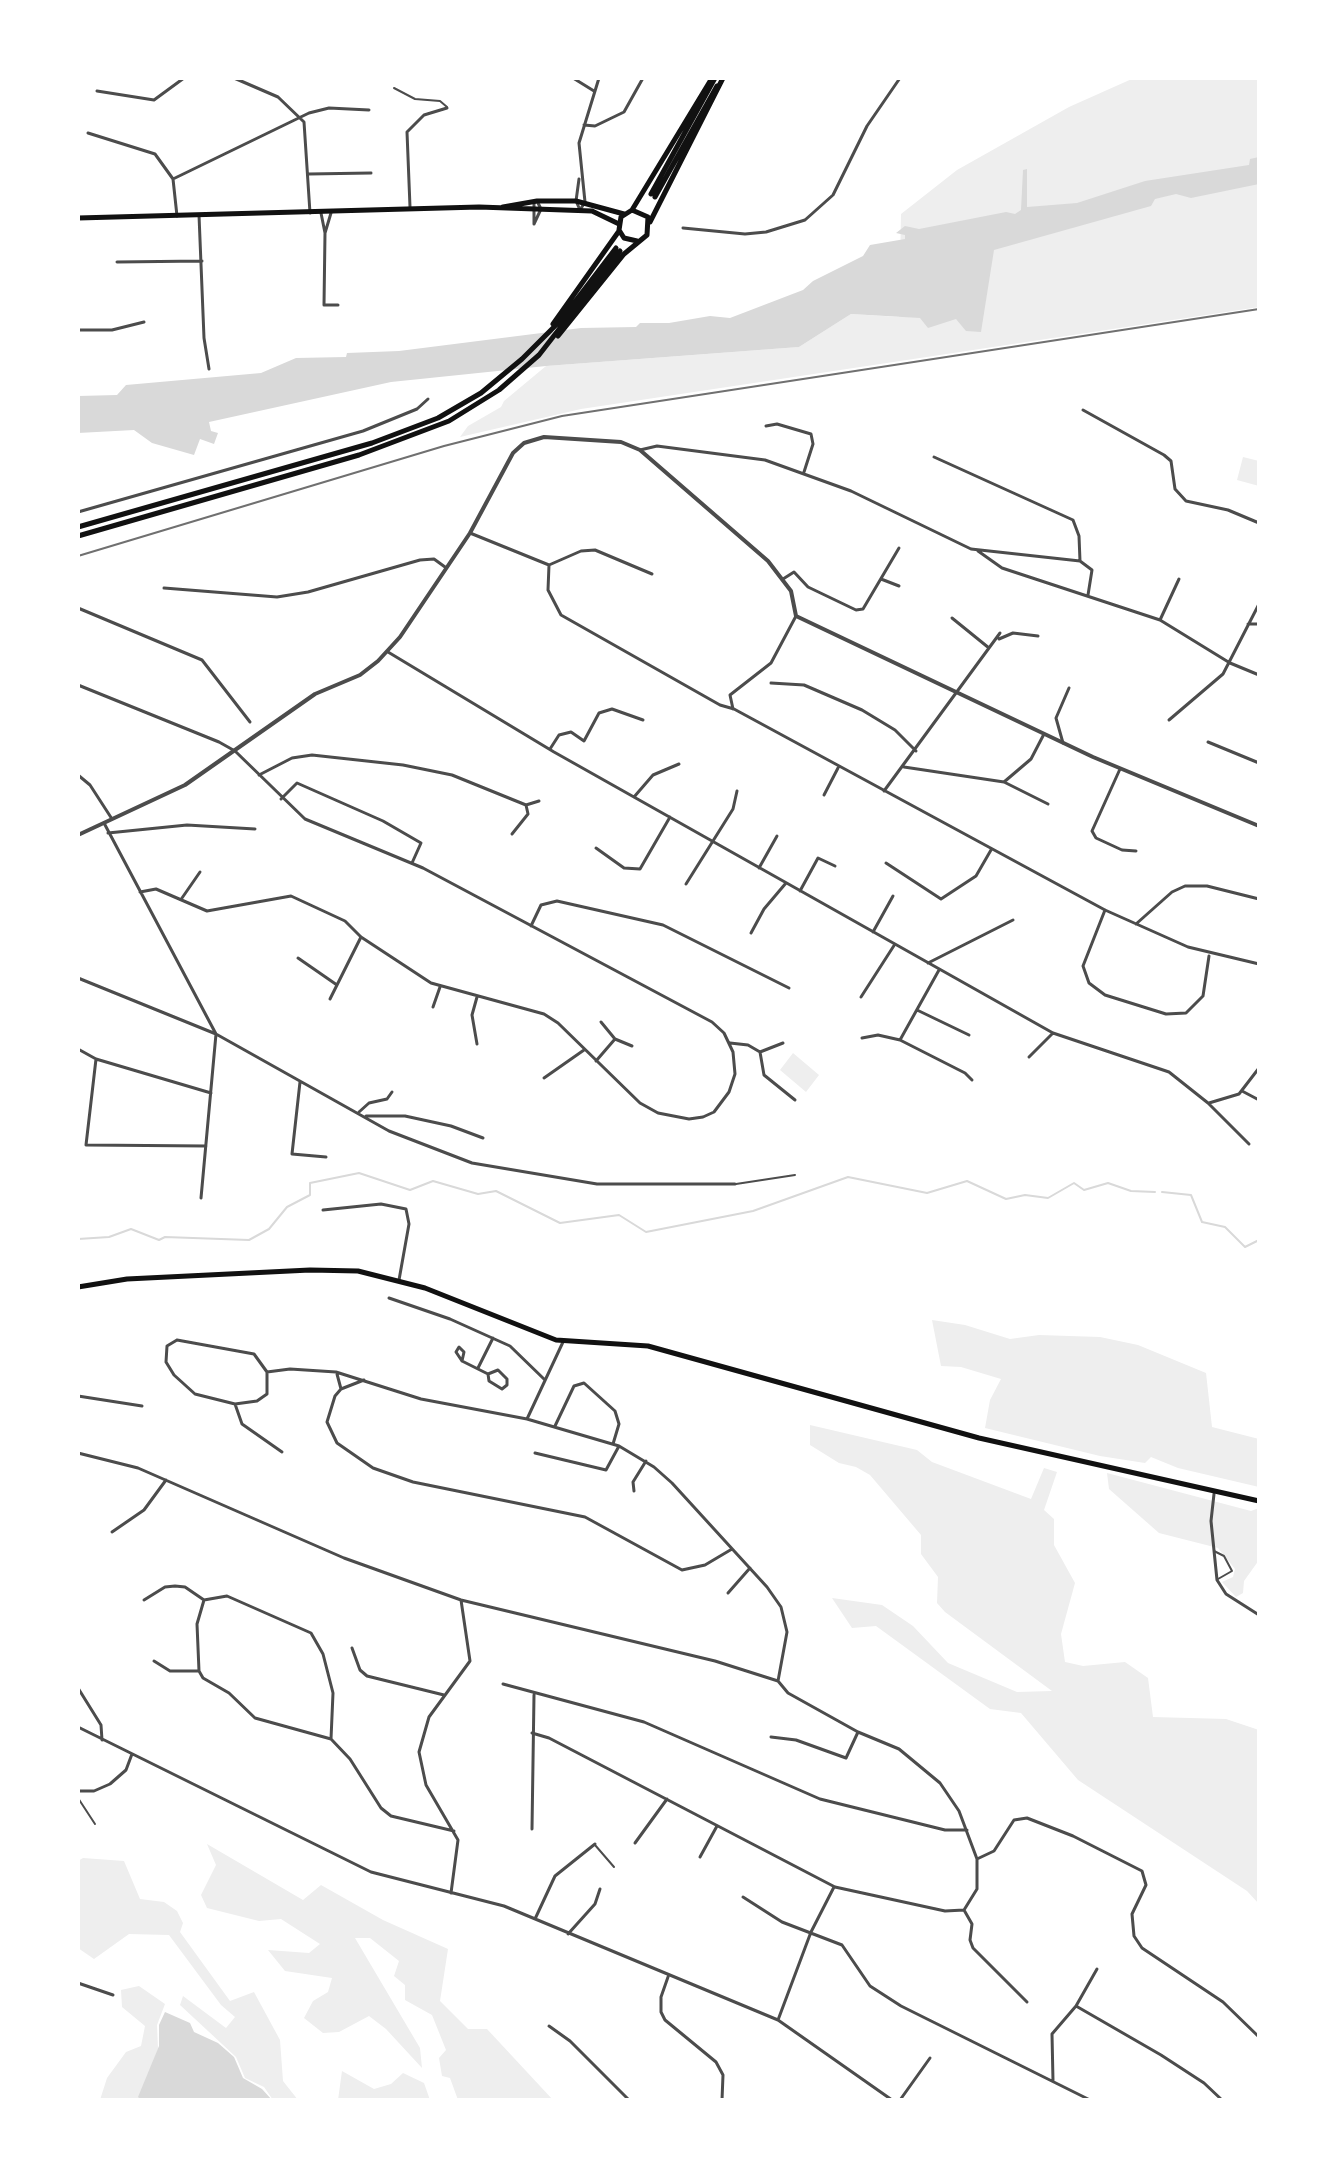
<!DOCTYPE html>
<style>
body{margin:0}
#map{position:relative;width:1337px;height:2178px;overflow:hidden;background:#fff;font-family:Ubuntu,sans-serif}
canvas{display:block}
.frame{position:absolute;inset:0;border:80px solid #fff;pointer-events:none}
</style>
<div id="map">
<canvas width="1337" height="2178"></canvas>
<div class="frame"></div>
</div>
<script>
const c = document.querySelector('canvas').getContext('2d');
c.lineJoin = 'round';
function fill(path, color) { c.fillStyle = color; c.fill(path, 'evenodd'); }
const poly = rows => new Path2D(rows.map(r => 'M' + r).join(''));
function stroke(path, color, width, dash) { c.strokeStyle = color; c.lineWidth = width; c.lineCap = dash ? 'butt' : 'round'; c.setLineDash(dash || []); c.stroke(path); }
fill(poly([
 [1134,78,1259,78,1259,307,581,409,460,437,468,426,501,407,504,401,546,366,799,347,851,314,899,317,901,214,957,170,1069,107],
 [1243,457,1259,461,1259,486,1237,480],
 [793,1053,819,1075,806,1092,780,1070],
 [932,1320,965,1325,1010,1339,1039,1335,1100,1337,1138,1345,1206,1373,1212,1427,1259,1439,1259,1487,1178,1468,1151,1457,1145,1463,1100,1456,985,1428,990,1400,1001,1379,961,1367,941,1366],
 [810,1425,917,1450,932,1462,1031,1499,1044,1468,1057,1472,1044,1510,1054,1519,1054,1545,1075,1583,1061,1634,1065,1662,1083,1666,1125,1662,1148,1678,1153,1717,1226,1719,1259,1730,1259,1904,1247,1891,1078,1780,1021,1713,990,1709,876,1626,852,1628,832,1598,882,1605,913,1626,948,1663,1017,1692,1052,1691,945,1612,937,1603,938,1577,921,1554,921,1535,870,1475,856,1467,839,1463,810,1445],
 [1107,1473,1251,1511,1259,1508,1259,1560,1244,1581,1243,1593,1236,1597,1222,1582,1233,1577,1235,1569,1218,1548,1159,1533,1109,1489],
 [207,1844,303,1900,321,1885,383,1920,448,1949,440,2001,468,2029,487,2029,553,2100,458,2100,450,2078,442,2076,439,2058,446,2050,432,2015,405,2000,405,1985,394,1976,399,1961,370,1938,355,1938,420,2048,422,2068,386,2029,369,2016,339,2032,323,2033,304,2018,313,2001,328,1992,332,1978,285,1971,268,1950,309,1953,320,1944,281,1919,259,1921,207,1908,201,1895,216,1865],
 [83,1858,124,1861,140,1899,164,1902,177,1911,183,1923,180,1932,230,2001,254,1992,280,2040,283,2081,298,2100,273,2100,264,2087,245,2078,236,2057,180,2005,183,1996,226,2028,235,2017,221,2005,169,1935,129,1934,94,1959,78,1948,78,1861],
 [139,1986,165,2004,157,2025,158,2049,139,2100,100,2100,107,2078,126,2052,141,2046,145,2026,122,2007,121,1990],
 [342,2071,374,2089,391,2084,403,2073,424,2083,430,2100,338,2100]
]), '#eee');
fill(poly([
 [1259,157,1259,184,1191,198,1176,194,1155,199,1151,206,994,250,981,332,966,331,956,319,928,328,920,318,851,314,799,347,546,366,391,382,209,422,211,431,218,433,214,444,200,439,194,455,152,443,134,430,78,433,78,396,117,395,126,385,261,373,296,358,346,357,347,353,399,351,581,328,636,327,640,323,669,323,710,316,730,318,803,290,813,281,863,256,870,245,905,239,905,235,896,233,905,226,919,229,1006,212,1015,214,1021,210,1023,170,1027,169,1027,207,1077,203,1145,181,1249,165,1250,159],
 [165,2012,190,2023,194,2032,218,2043,234,2057,243,2078,262,2089,272,2100,141,2100,138,2097,159,2046,159,2025]
]), '#d9d9d9');
stroke(poly([
 [1162,1192,1191,1195,1202,1222,1225,1227,1245,1247,1259,1240],
 [78,1239,109,1237,131,1229,159,1240,165,1237,249,1240,269,1229,287,1207,310,1195,310,1183,359,1173,410,1190,433,1181,478,1194,496,1191,560,1223,619,1215,646,1232,753,1211,848,1177,927,1193,967,1181,1006,1199,1025,1195,1048,1198,1074,1183,1084,1190,1108,1183,1131,1191,1155,1192]
]), '#d9d9d9', 2);
stroke(poly([
 [394,88,415,99,440,101,447,107],
 [736,1184,795,1175],
 [1214,1551,1224,1556,1232,1571,1218,1579],
 [78,1798,95,1824],
 [595,1845,614,1867]
]), '#4c4c4c', 2);
stroke(poly([
 [234,78,278,97,304,122,310,213],
 [573,78,594,91],
 [97,91,154,100,184,78],
 [584,125,595,126,624,112,643,78],
 [88,133,155,154,173,179,177,216],
 [309,174,371,173],
 [173,179,309,113,329,108,369,110],
 [579,179,576,201,580,210],
 [534,202,534,224],
 [410,207,407,132,424,115,447,108],
 [580,210,585,202,579,143,599,78],
 [321,213,325,233,324,305,338,305],
 [199,215,204,338,209,369],
 [534,224,541,209,538,203],
 [683,228,745,234,766,232,805,220,833,195,867,126,900,78],
 [325,233,331,213],
 [117,262,202,261],
 [78,330,112,330,144,322],
 [1083,410,1164,455,1171,461,1175,489,1186,501,1228,510,1259,523],
 [766,426,777,424,811,434,813,444,804,472],
 [640,450,657,446,765,460,851,491,971,549,1080,561,1092,570,1088,595],
 [934,457,1073,520,1079,536,1080,561],
 [78,512,363,431,417,409,428,399],
 [470,533,549,565,581,551,595,550,652,574],
 [978,551,1002,568,1160,620,1230,663,1259,675],
 [549,565,548,590,561,615,720,705,734,709,1105,910,1188,947,1259,964],
 [783,579,794,572,808,587,856,610,863,609,899,548],
 [881,579,899,586],
 [164,588,277,597,308,592,420,560,434,559,445,567],
 [78,608,202,660,250,722],
 [952,618,989,648],
 [1160,620,1179,579],
 [1248,624,1259,624],
 [999,639,1013,633,1038,636],
 [388,652,554,752,1053,1033,1169,1072,1208,1103,1249,1144],
 [771,683,804,685,862,710,895,730,916,751],
 [78,685,219,742,235,751,305,819,423,868,712,1022,724,1033,733,1052,735,1074,729,1092,714,1112,703,1117,689,1119,658,1113,640,1103,558,1023,544,1014,431,983,361,937,345,921,291,896,207,911,156,889,140,892],
 [733,709,730,695,771,663,796,616],
 [1169,720,1223,674,1259,604],
 [1208,742,1259,763],
 [1063,743,1056,718,1069,688],
 [550,749,559,735,571,732,584,741,599,713,612,709,643,720],
 [904,767,1004,782,1048,804],
 [1120,769,1092,831,1096,838,1122,850,1136,851],
 [78,775,90,785,112,819],
 [259,775,292,758,312,755,403,765,452,775,526,805,528,814,512,834],
 [1004,782,1031,759,1044,734],
 [884,791,1000,633],
 [824,795,838,768],
 [634,797,653,775,679,764],
 [281,799,297,783,383,821,421,843,412,863],
 [526,805,539,801],
 [104,823,216,1034,201,1198],
 [108,833,187,825,255,829],
 [596,848,624,868,640,869,670,817],
 [886,863,941,899,976,876,991,850],
 [759,868,777,836],
 [686,884,733,809,737,791],
 [800,891,818,858,835,866],
 [182,898,200,872],
 [1105,910,1083,966,1089,983,1105,995,1166,1014,1186,1013,1203,996,1209,956],
 [1136,924,1172,892,1185,886,1207,886,1259,899],
 [531,926,541,905,557,901,663,925,789,988],
 [873,932,893,896],
 [751,933,764,909,786,883],
 [298,958,337,985],
 [928,963,1013,920],
 [78,978,216,1034,389,1131,472,1163,597,1184,735,1184],
 [861,997,895,944],
 [330,999,361,937],
 [433,1007,440,987],
 [917,1010,969,1035],
 [862,1038,878,1035,900,1040,965,1073,972,1080],
 [615,1039,632,1046],
 [900,1040,939,970],
 [730,1043,748,1045,760,1052,783,1043],
 [477,1044,472,1015,477,997],
 [78,1049,96,1059,211,1093],
 [760,1052,764,1075,795,1100],
 [1029,1057,1053,1033],
 [96,1059,86,1145,206,1146],
 [596,1061,615,1039,601,1022],
 [544,1078,584,1050],
 [300,1082,292,1154,326,1157],
 [1242,1091,1259,1100],
 [1209,1103,1239,1094,1259,1068],
 [359,1112,369,1103,387,1099,392,1092],
 [366,1116,405,1116,451,1126,483,1138],
 [323,1210,381,1204,406,1209,409,1224,399,1280],
 [389,1298,450,1319,510,1346,545,1380],
 [177,1340,254,1354,267,1372,267,1394,257,1401,235,1404,195,1394,174,1375,166,1362,167,1346,177,1340],
 [563,1342,527,1419,619,1446,654,1467,672,1483,767,1587,781,1607,787,1632,778,1681],
 [462,1361,464,1352,459,1347,456,1352,462,1361,488,1374,489,1381,502,1389,507,1385,507,1379,498,1370,488,1374],
 [478,1368,493,1338],
 [267,1372,290,1369,336,1372,421,1399,527,1419],
 [337,1374,341,1389],
 [364,1380,341,1389,335,1396,327,1422,337,1443,373,1468,413,1482,585,1517,682,1570,705,1565,732,1549],
 [78,1396,142,1406],
 [235,1404,242,1424,282,1452],
 [555,1426,574,1386,584,1383,615,1411,619,1424,613,1444],
 [78,1453,138,1468,344,1558,461,1600,715,1661,778,1681,788,1693,858,1732,899,1749,940,1783,959,1811,977,1859,977,1889,964,1910],
 [535,1453,606,1470,619,1446],
 [634,1491,633,1482,646,1461],
 [1214,1494,1211,1521,1217,1580,1226,1594,1259,1615],
 [112,1532,144,1510,166,1480],
 [728,1593,750,1568],
 [144,1600,165,1587,175,1586,185,1587,204,1600],
 [204,1600,227,1596,311,1633,323,1654,333,1693,331,1739,350,1759,381,1808,391,1816,454,1831],
 [204,1600,197,1624,199,1671,203,1678,229,1693,255,1718,331,1739],
 [352,1648,360,1670,367,1676,444,1695],
 [154,1661,170,1671,199,1671],
 [503,1684,644,1722,820,1799,945,1830,967,1830],
 [78,1688,101,1725,102,1740],
 [78,1727,371,1872,504,1906,778,2020,892,2100],
 [532,1733,549,1738,835,1887,945,1911,964,1910],
 [771,1737,796,1740,846,1758,858,1732],
 [78,1791,94,1791,110,1784,126,1770,132,1754],
 [532,1829,534,1695],
 [635,1843,667,1799],
 [700,1857,717,1826],
 [977,1859,994,1851,1014,1820,1027,1818,1073,1836,1142,1871,1146,1885,1132,1914,1134,1936,1142,1948,1223,2002,1259,2037],
 [451,1893,458,1840,426,1785,419,1752,429,1717,470,1661,461,1600],
 [743,1897,782,1922,842,1945,870,1986,901,2006,1090,2100],
 [964,1910,972,1924,970,1940,973,1948,1027,2002],
 [535,1919,555,1876,595,1844],
 [568,1934,595,1904,600,1889],
 [668,1977,661,1997,661,2012,665,2020,716,2062,723,2075,722,2100],
 [78,1983,113,1995],
 [1076,2006,1161,2055,1204,2083,1222,2100],
 [778,2020,811,1932,834,1887],
 [549,2026,570,2041,629,2100],
 [1053,2081,1052,2034,1076,2006,1097,1969],
 [900,2100,930,2058]
]), '#4c4c4c', 3);
stroke(poly([
 [78,835,185,785,315,694,360,675,378,661,400,637,470,533,513,453,524,443,544,437,621,442,640,450,768,561,791,591,796,616,1093,757,1259,826]
]), '#4c4c4c', 4);
stroke(poly([
 [503,207,537,201,576,201,624,214],
 [78,218,479,207,592,211,619,224],
 [78,1287,127,1279,310,1270,358,1271,425,1288,556,1340,648,1346,979,1438,1259,1501]
]), '#111', 5);
stroke(poly([
 [651,194,715,78],
 [655,197,717,86],
 [632,210,712,78],
 [650,222,723,78],
 [553,324,619,231],
 [558,336,624,254,647,235,648,217,632,210,621,217,619,230,624,238,637,241],
 [78,527,372,443,438,418,481,393,522,359,561,320,616,248],
 [78,536,359,455,449,421,499,390,539,355,620,251]
]), '#111', 5);
stroke(poly([
 [78,556,444,446,562,416,1259,309]
]), '#707070', 2);
</script>
